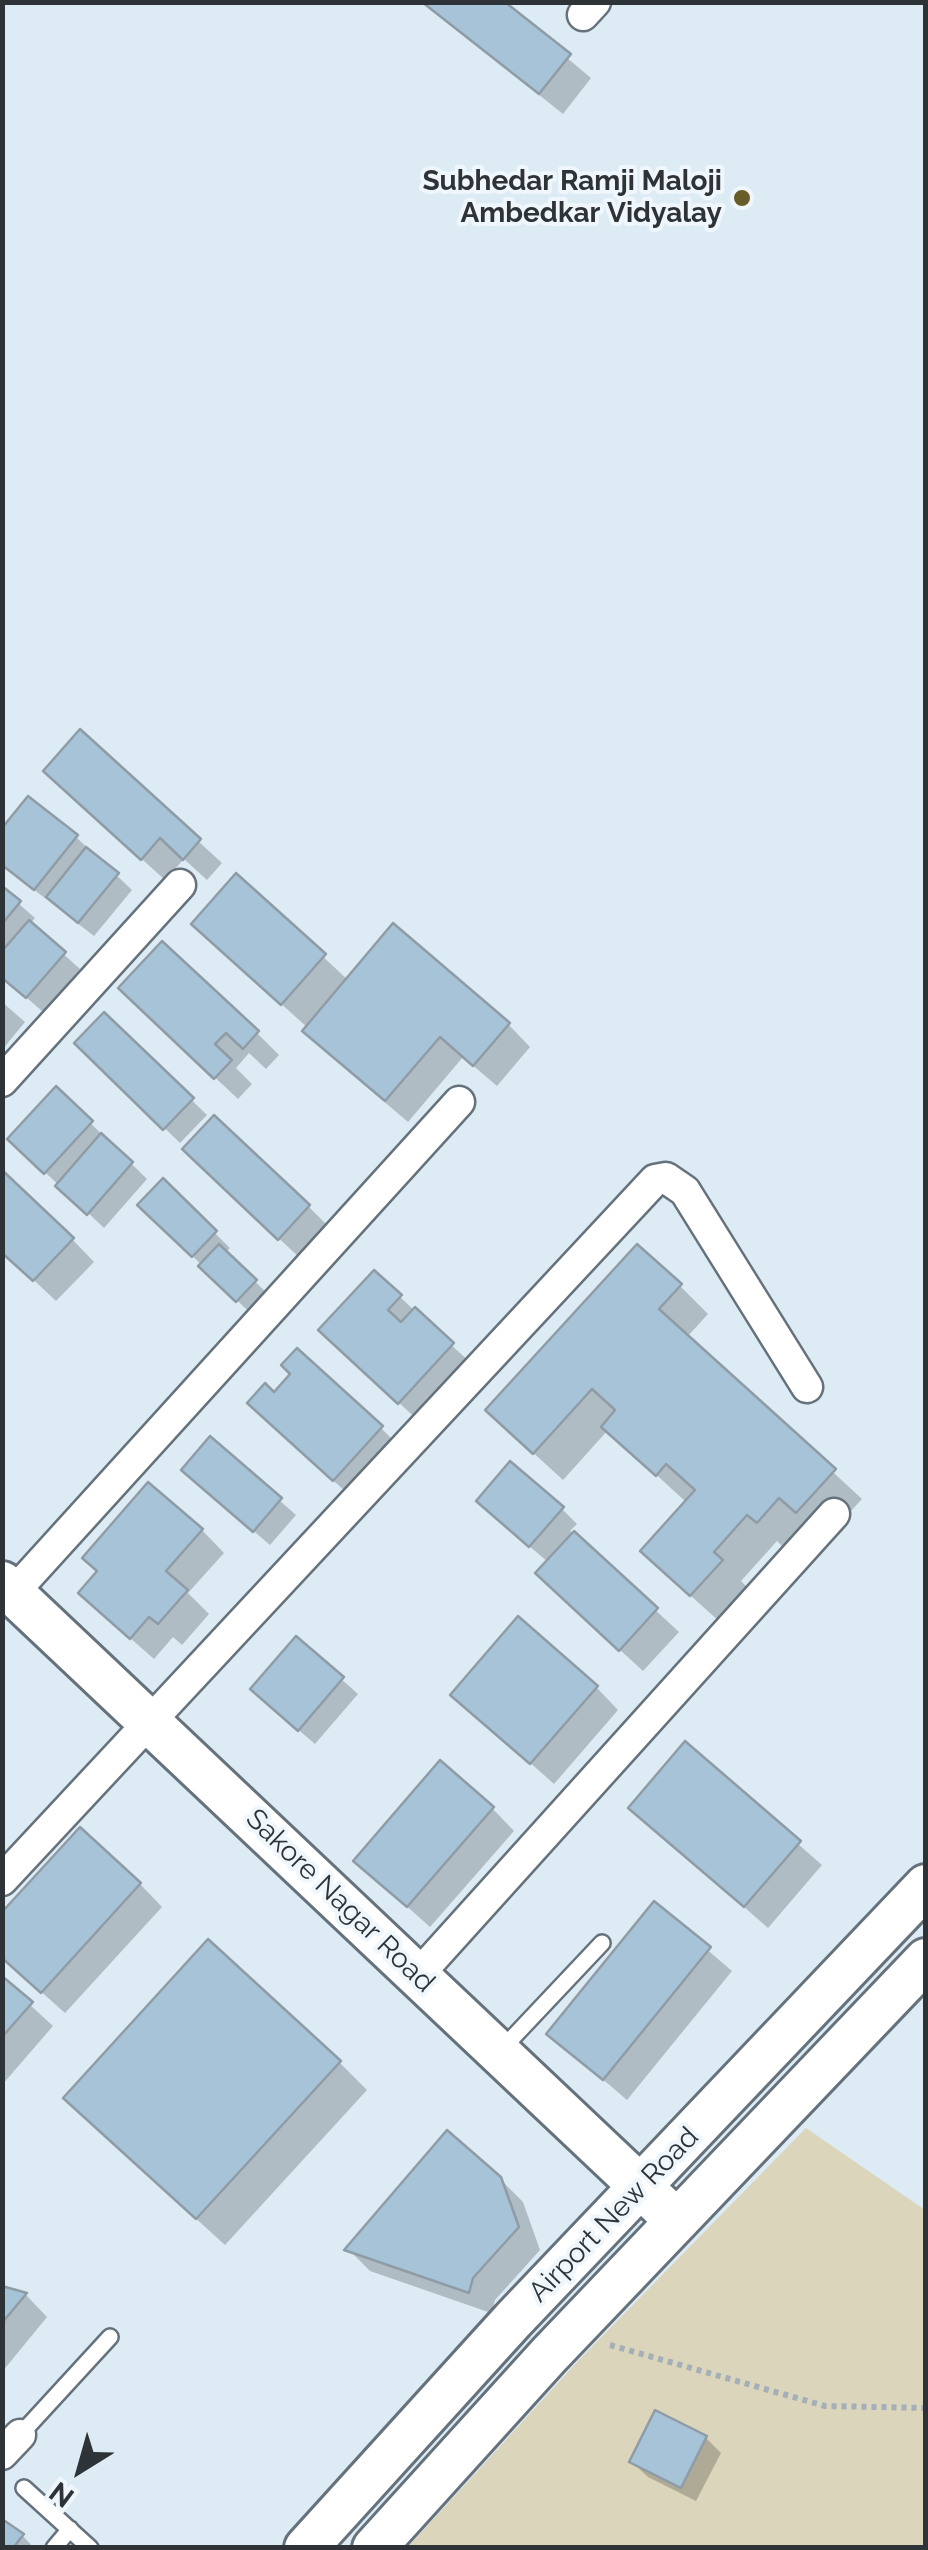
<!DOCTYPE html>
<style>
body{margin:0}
#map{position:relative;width:928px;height:2550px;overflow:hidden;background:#ddebf5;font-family:Raleway,sans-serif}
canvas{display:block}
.frame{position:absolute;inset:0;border:5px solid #2e3337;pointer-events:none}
.north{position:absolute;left:30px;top:2420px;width:100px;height:100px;-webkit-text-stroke:8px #eff7fd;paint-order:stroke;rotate:217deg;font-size:28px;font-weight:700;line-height:40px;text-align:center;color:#2e3337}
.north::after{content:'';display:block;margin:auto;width:35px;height:45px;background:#2e3337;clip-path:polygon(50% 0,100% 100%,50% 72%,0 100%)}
</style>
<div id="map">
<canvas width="928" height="2550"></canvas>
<div class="frame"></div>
<div class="north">N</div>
</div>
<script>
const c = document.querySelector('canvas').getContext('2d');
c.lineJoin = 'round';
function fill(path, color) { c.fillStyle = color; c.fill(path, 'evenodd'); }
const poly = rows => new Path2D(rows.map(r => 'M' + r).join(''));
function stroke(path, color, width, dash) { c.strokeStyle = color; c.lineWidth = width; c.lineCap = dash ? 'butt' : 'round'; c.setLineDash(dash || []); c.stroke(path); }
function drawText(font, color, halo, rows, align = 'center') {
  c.font = font + ' Raleway,sans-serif'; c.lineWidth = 8; c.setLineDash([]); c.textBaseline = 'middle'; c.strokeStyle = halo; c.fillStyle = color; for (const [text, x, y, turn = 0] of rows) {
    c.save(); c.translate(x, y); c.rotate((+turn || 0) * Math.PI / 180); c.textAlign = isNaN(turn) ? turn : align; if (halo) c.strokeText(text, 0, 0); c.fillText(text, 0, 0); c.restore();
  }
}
fill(poly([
 [806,2128,925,2210,925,2547,407,2548,578,2361]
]), '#dbd5bc');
fill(poly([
 [423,2,508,2,505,6,591,78,563,114],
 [80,733,222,863,207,880,184,859,165,880,69,793],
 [76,837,132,890,94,936,2,865],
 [237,877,348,980,508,1024,530,1047,497,1086,463,1057,408,1122,327,1053,305,1031,308,1028,217,946],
 [2,889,35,918,30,924,80,969,43,1012,2,976],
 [2,1002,25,1022,2,1050],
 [143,1010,257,1033,279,1055,266,1069,249,1053,236,1068,252,1084,238,1099],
 [104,1015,207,1115,180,1143,77,1043],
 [56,1089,147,1179,104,1228,10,1139],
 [207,1171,309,1207,331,1229,302,1260],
 [163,1182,230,1248,225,1253,270,1296,252,1315,141,1205],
 [72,1239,94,1262,56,1301,2,1250],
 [680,1286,708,1314,687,1337,862,1499,825,1539,786,1550,777,1541,741,1581,750,1590,720,1622,672,1579,687,1503,608,1430,563,1480,517,1438],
 [400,1297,475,1367,422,1424,344,1352],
 [274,1395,381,1428,403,1450,356,1501,272,1425],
 [211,1440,296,1515,270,1545,200,1485],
 [562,1509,577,1524,570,1531,679,1632,643,1671,560,1595,548,1562,494,1516],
 [202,1530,224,1553,188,1593,209,1614,182,1645,173,1637,154,1659,104,1615,99,1572],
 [296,1639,358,1694,315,1744,268,1704],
 [596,1687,618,1710,554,1784,454,1695],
 [685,1745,822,1865,768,1928,631,1808],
 [492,1808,514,1831,430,1927,356,1861],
 [140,1884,162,1907,65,2013,2,1957],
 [655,1905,732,1971,627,2100,550,2034],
 [2,1979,53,2026,2,2085],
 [339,2062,367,2090,225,2245,94,2126],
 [500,2179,523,2202,540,2250,495,2300,491,2313,370,2271,348,2249],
 [2,2288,26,2295,47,2317,2,2372],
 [706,2438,721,2453,696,2501,648,2477,632,2462],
 [2,2522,23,2536,34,2548,2,2548]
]), '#0003');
const building = poly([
 [422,2,505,2,571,54,539,94,422,2],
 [80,729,201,839,183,860,160,838,141,860,43,771,80,729],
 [28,796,78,835,34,890,2,865,2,828,28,796],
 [86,847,119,873,78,923,46,897,86,847],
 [236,873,326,954,281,1005,191,924,236,873],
 [2,886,21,901,2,924,2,886],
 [29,920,66,952,26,998,2,978,2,951,29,920],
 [393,923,510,1023,473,1066,440,1037,385,1101,302,1031,393,923],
 [162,941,259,1031,243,1049,226,1033,215,1044,232,1060,214,1079,118,988,162,941],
 [104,1012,194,1098,163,1130,74,1043,104,1012],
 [56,1086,93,1121,44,1174,7,1139,56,1086],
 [214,1115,310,1205,278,1240,182,1149,214,1115],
 [101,1133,133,1162,87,1215,55,1186,101,1133],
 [2,1170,74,1238,33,1281,2,1253,2,1170],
 [163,1178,217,1231,192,1257,137,1205,163,1178],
 [219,1244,257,1280,236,1302,198,1266,219,1244],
 [637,1244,682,1284,659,1309,836,1469,796,1513,779,1498,757,1523,747,1515,714,1552,723,1560,690,1596,640,1551,695,1490,666,1464,656,1476,601,1427,615,1410,592,1389,533,1454,485,1410,637,1244],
 [374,1270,402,1295,388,1310,401,1322,415,1307,454,1343,398,1404,318,1330,374,1270],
 [297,1348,383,1426,333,1481,247,1403,265,1383,274,1392,290,1374,281,1365,297,1348],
 [210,1436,282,1498,253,1532,181,1470,210,1436],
 [510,1461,564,1507,529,1547,476,1501,510,1461],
 [148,1482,203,1529,166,1571,188,1590,158,1624,149,1617,130,1639,78,1593,97,1571,82,1558,148,1482],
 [574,1531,658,1608,619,1651,535,1573,574,1531],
 [518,1616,598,1686,530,1764,450,1695,518,1616],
 [296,1636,344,1677,298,1731,250,1689,296,1636],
 [685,1741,801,1841,744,1907,628,1808,685,1741],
 [440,1760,494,1807,407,1907,353,1861,440,1760],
 [80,1827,141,1883,41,1993,2,1958,2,1912,80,1827],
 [654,1901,711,1947,603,2080,546,2034,654,1901],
 [208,1939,341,2061,196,2219,63,2098,208,1939],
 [2,1976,33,2002,2,2037,2,1976],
 [447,2130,501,2177,519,2227,473,2278,469,2293,344,2250,447,2130],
 [2,2286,27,2293,2,2323,2,2286],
 [655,2410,707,2436,681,2488,629,2462,655,2410],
 [2,2519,24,2534,13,2548,2,2548,2,2519]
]);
fill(building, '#a6c3d7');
stroke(building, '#8f9ca6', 2.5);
const lane = poly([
 [502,2049,602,1943],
 [20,2435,110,2337],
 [24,2488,90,2548],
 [54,2548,70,2529]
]);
const street = poly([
 [583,15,595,2],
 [2,1081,180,885],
 [13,1593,459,1102],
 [2,1880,655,1180,666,1178,685,1191,807,1387],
 [418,1975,834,1514],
 [2,2454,20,2435]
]);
const secondary = poly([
 [2,1583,677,2221],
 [306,2548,513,2320,926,1886],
 [374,2548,549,2355,926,1960]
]);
stroke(lane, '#66727b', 20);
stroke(street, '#66727b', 35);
stroke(secondary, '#66727b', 48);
stroke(poly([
 [610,2345,825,2406,926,2408]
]), '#a4afb7', 6, [5, 5]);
stroke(lane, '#fff', 15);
stroke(street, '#fff', 30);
stroke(secondary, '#fff', 42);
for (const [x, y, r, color] of [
 [742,198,10,"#685c29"]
]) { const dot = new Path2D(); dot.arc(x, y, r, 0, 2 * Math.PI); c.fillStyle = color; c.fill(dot); stroke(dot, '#eff7fd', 4); }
drawText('bold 28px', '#2e3337', '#eff7fd', [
 ["Subhedar Ramji Maloji",722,182],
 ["Ambedkar Vidyalay",722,214]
], 'right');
drawText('28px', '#2e3337', '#eff7fd', [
 ["Sakore Nagar Road",340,1901,44],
 ["Airport New Road",614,2215,-46]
]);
</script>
